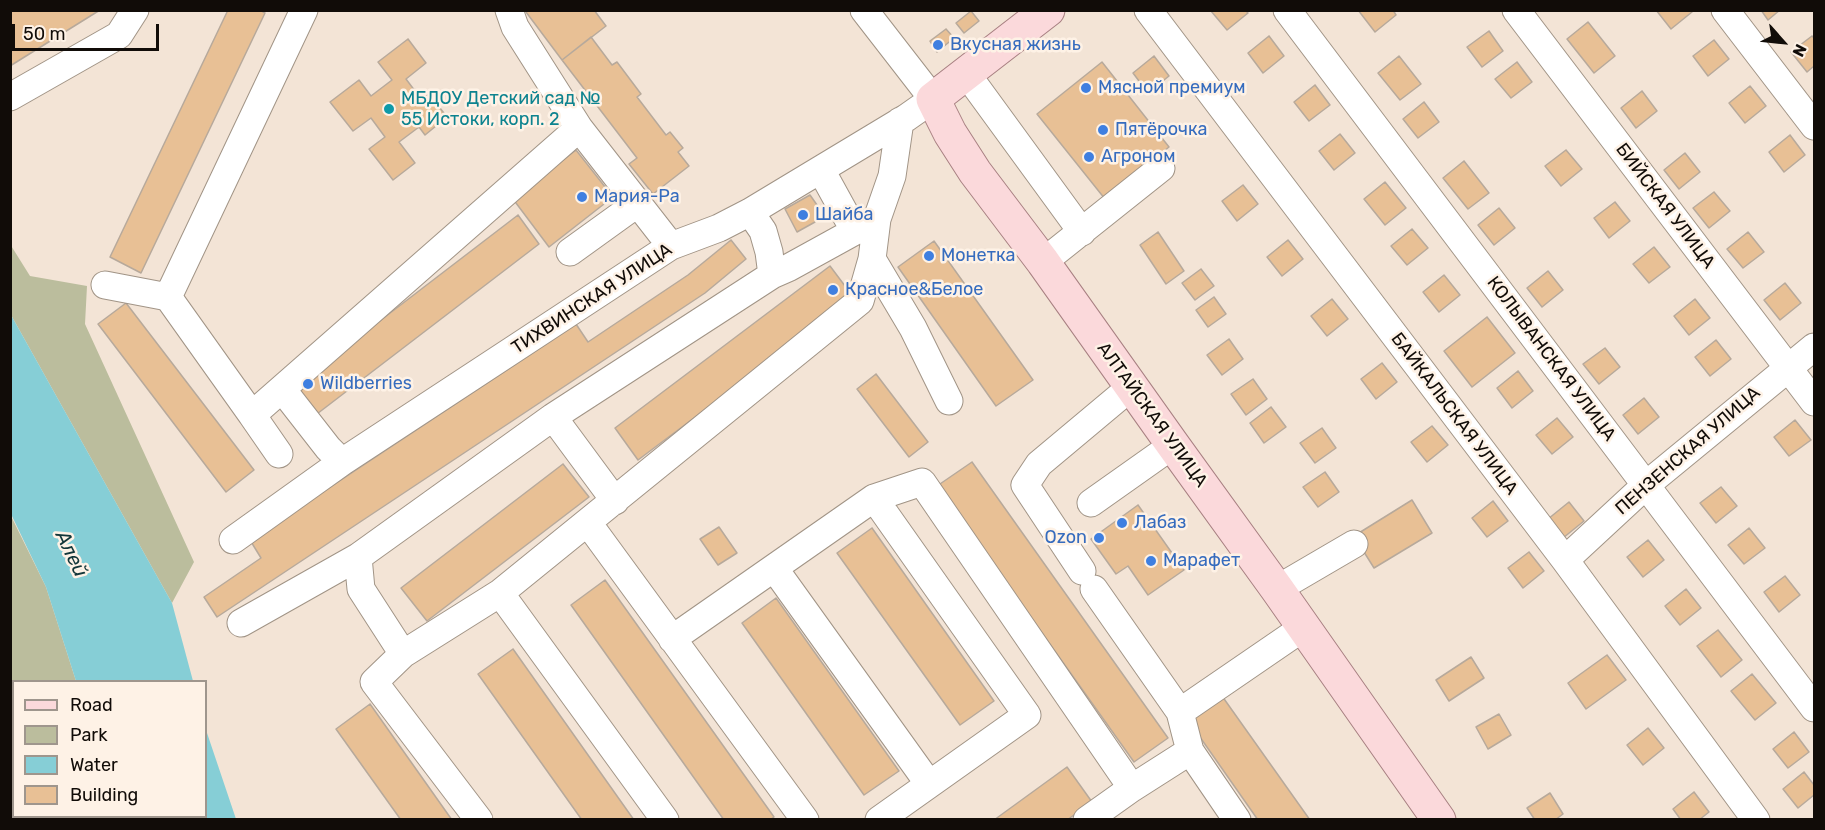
<!DOCTYPE html>
<meta charset="utf-8">
<style>
body{margin:0}
#map{position:relative;width:1825px;height:830px;overflow:hidden;background:#f3e4d6;font-family:Rubik,sans-serif}
canvas{display:block}
.frame{position:absolute;inset:0;border:12px solid #110c08;pointer-events:none}
.legend{position:absolute;left:12px;top:680px;width:195px;height:138px;box-sizing:border-box;background:#fef2e6;border:2px solid #9f968d;margin:0;padding:8px 10px;list-style:none;font-size:18px;color:#110c08}
.legend li{display:flex;align-items:center;gap:12px;height:30px}
.legend b{width:30px;border:2px solid #9f968d}
.north{position:absolute;left:1753px;top:12px;width:60px;height:60px;-webkit-text-stroke:4px #fef2e6;paint-order:stroke;rotate:117deg;font-size:16px;font-weight:700;line-height:24px;text-align:center;color:#110c08}
.north::after{content:'';display:block;margin:auto;width:21px;height:27px;background:#110c08;clip-path:polygon(50% 0,100% 100%,50% 72%,0 100%)}
.scale{position:absolute;left:12px;top:24px;width:147px;height:27px;box-sizing:border-box;border:3px solid #110c08;border-top:0;padding-left:8px;font-size:18px;line-height:21px;white-space:nowrap;color:#110c08;-webkit-text-stroke:4px #fef2e6;paint-order:stroke}
</style>
<div id="map">
<canvas width="1825" height="830"></canvas>
<div class="frame"></div>
<ul class="legend">
<li><b style="height:8px;background:#fbd9db"></b>Road</li>
<li><b style="height:16px;background:#bbbd9d"></b>Park</li>
<li><b style="height:16px;background:#86ced6"></b>Water</li>
<li><b style="height:16px;background:#e8c095"></b>Building</li>
</ul>
<div class="north">N</div>
<div class="scale">50 m</div>
</div>
<script>
const c = document.querySelector('canvas').getContext('2d');
c.lineJoin = 'round';
function fill(path, color) { c.fillStyle = color; c.fill(path, 'evenodd'); }
const poly = rows => new Path2D(rows.map(r => 'M' + r).join(''));
function stroke(path, color, width, dash) { c.strokeStyle = color; c.lineWidth = width; c.lineCap = dash ? 'butt' : 'round'; c.setLineDash(dash || []); c.stroke(path); }
function drawText(font, color, halo, rows, align = 'center') {
  c.font = font + ' Rubik,sans-serif'; c.lineWidth = 5; c.setLineDash([]); c.textBaseline = 'middle'; c.strokeStyle = halo; c.fillStyle = color; for (const [text, x, y, turn = 0] of rows) {
    c.save(); c.translate(x, y); c.rotate((+turn || 0) * Math.PI / 180); c.textAlign = isNaN(turn) ? turn : align; if (halo) c.strokeText(text, 0, 0); c.fillText(text, 0, 0); c.restore();
  }
}
fill(poly([
 [10,244,30,276,87,286,85,324,194,562,172,603,11,315],
 [10,514,46,587,76,681,14,682,14,816,120,816,121,819,11,819]
]), '#bbbd9d');
fill(poly([
 [11,315,172,603,193,681,76,681,46,587,11,514],
 [206,730,236,819,121,819,120,817,206,816]
]), '#86ced6');
const building = poly([
 [10,10,100,10,10,66,10,10],
 [228,10,260,10,265,13,141,273,110,257,228,10],
 [528,10,594,10,606,26,562,60,526,12,528,10],
 [1245,10,1248,13,1227,30,1211,11,1245,10],
 [1358,10,1393,10,1396,15,1375,32,1358,10],
 [1656,10,1690,10,1692,12,1671,29,1656,10],
 [1761,10,1780,10,1768,20,1761,10],
 [971,11,979,21,964,33,956,23,971,11],
 [1588,22,1615,56,1594,73,1567,39,1588,22],
 [946,29,954,38,937,52,930,41,946,29],
 [1489,31,1503,51,1482,67,1467,47,1489,31],
 [1269,36,1284,56,1263,73,1248,53,1269,36],
 [1812,36,1814,38,1814,66,1807,72,1791,52,1812,36],
 [591,37,612,65,617,62,641,94,637,97,666,135,670,132,683,148,678,152,689,166,653,194,629,164,637,158,562,60,591,37],
 [408,39,426,63,406,79,421,99,429,94,447,117,425,135,419,127,399,142,415,163,393,180,369,149,385,137,371,118,353,131,330,102,359,80,371,96,392,80,378,62,408,39],
 [1714,40,1729,59,1708,76,1693,56,1714,40],
 [1154,56,1169,76,1148,93,1133,73,1154,56],
 [1399,56,1421,84,1400,100,1378,73,1399,56],
 [1102,62,1169,147,1105,199,1037,114,1102,62],
 [1517,62,1532,82,1511,98,1495,79,1517,62],
 [1315,85,1330,105,1309,121,1294,102,1315,85],
 [1750,86,1766,106,1745,123,1729,103,1750,86],
 [1642,91,1657,111,1636,128,1621,108,1642,91],
 [1424,102,1439,122,1418,138,1403,119,1424,102],
 [1340,134,1355,153,1334,170,1319,151,1340,134],
 [1790,135,1805,155,1784,172,1769,152,1790,135],
 [576,150,613,197,549,247,513,199,576,150],
 [1566,150,1582,169,1561,186,1545,166,1566,150],
 [1685,153,1700,172,1679,189,1664,170,1685,153],
 [1464,161,1489,193,1468,209,1443,178,1464,161],
 [1385,182,1406,208,1385,225,1364,199,1385,182],
 [1243,185,1258,204,1237,221,1222,201,1243,185],
 [1714,192,1730,211,1709,228,1693,208,1714,192],
 [810,195,817,205,819,213,815,222,797,232,785,209,810,195],
 [1615,202,1630,221,1609,238,1594,218,1615,202],
 [1499,208,1515,228,1494,245,1478,225,1499,208],
 [518,215,539,244,313,417,291,389,518,215],
 [1412,229,1428,248,1407,265,1391,246,1412,229],
 [1158,232,1184,271,1166,284,1140,245,1158,232],
 [1748,232,1764,252,1743,268,1727,249,1748,232],
 [731,240,746,259,705,293,217,617,204,597,261,558,250,540,576,324,588,342,688,275,731,240],
 [1288,240,1303,259,1282,276,1267,257,1288,240],
 [934,241,1033,380,996,406,898,267,934,241],
 [1654,247,1670,267,1649,283,1633,264,1654,247],
 [830,266,854,298,638,460,615,428,830,266],
 [1201,269,1214,286,1195,300,1182,283,1201,269],
 [1548,271,1563,290,1542,307,1527,288,1548,271],
 [1444,275,1460,295,1439,312,1423,292,1444,275],
 [1785,283,1801,303,1780,320,1764,300,1785,283],
 [1214,297,1226,314,1208,327,1196,310,1214,297],
 [1332,299,1348,319,1327,336,1311,316,1332,299],
 [1695,299,1710,318,1689,335,1674,316,1695,299],
 [126,303,254,470,226,492,98,324,126,303],
 [1487,317,1515,353,1472,387,1444,351,1487,317],
 [1229,339,1243,359,1222,375,1207,355,1229,339],
 [1716,340,1731,359,1710,376,1695,357,1716,340],
 [1605,348,1620,367,1599,384,1583,364,1605,348],
 [1382,363,1397,382,1376,399,1361,379,1382,363],
 [1518,371,1533,391,1512,408,1497,388,1518,371],
 [876,374,928,442,909,457,857,389,876,374],
 [1253,379,1267,399,1246,415,1231,394,1253,379],
 [1644,398,1659,417,1638,434,1623,415,1644,398],
 [1271,407,1286,427,1264,443,1250,423,1271,407],
 [1557,418,1573,437,1552,454,1536,435,1557,418],
 [1795,420,1811,440,1789,456,1774,437,1795,420],
 [1432,426,1448,445,1427,462,1411,442,1432,426],
 [1322,428,1336,448,1315,463,1300,443,1322,428],
 [972,462,1168,738,1134,762,937,486,972,462],
 [563,464,589,497,427,621,401,588,563,464],
 [1325,472,1339,492,1318,507,1303,487,1325,472],
 [1721,487,1737,506,1716,523,1700,503,1721,487],
 [1412,500,1432,533,1374,568,1354,536,1412,500],
 [1493,501,1508,521,1487,537,1472,518,1493,501],
 [1569,502,1584,521,1563,538,1548,519,1569,502],
 [1138,505,1184,570,1148,595,1128,566,1116,574,1091,539,1138,505],
 [719,527,737,553,718,565,700,539,719,527],
 [872,528,994,701,960,725,837,553,872,528],
 [1749,528,1765,548,1744,564,1728,545,1749,528],
 [1648,540,1664,560,1643,577,1627,557,1648,540],
 [1529,552,1544,571,1523,588,1508,568,1529,552],
 [1785,576,1800,595,1779,612,1764,592,1785,576],
 [605,580,774,817,770,820,724,820,571,605,605,580],
 [1686,589,1701,608,1680,625,1665,606,1686,589],
 [776,598,899,771,864,795,742,623,776,598],
 [1718,630,1742,660,1721,677,1697,646,1718,630],
 [513,649,634,820,582,820,478,674,513,649],
 [1607,655,1626,680,1586,709,1568,683,1607,655],
 [1471,657,1484,678,1449,701,1436,680,1471,657],
 [1752,674,1776,703,1755,720,1731,691,1752,674],
 [1222,696,1310,820,1258,820,1188,720,1222,696],
 [370,704,452,820,401,820,336,729,370,704],
 [1499,714,1511,735,1488,749,1476,727,1499,714],
 [1648,728,1664,748,1643,765,1627,745,1648,728],
 [1794,732,1809,752,1788,768,1773,749,1794,732],
 [1067,767,1092,802,1067,820,994,820,1067,767],
 [1804,772,1814,785,1814,795,1798,808,1783,789,1804,772],
 [1694,792,1709,812,1699,820,1681,820,1673,809,1694,792],
 [1550,793,1563,814,1555,820,1535,820,1527,808,1550,793]
]);
fill(building, '#e8c095');
stroke(building, '#b7a99b', 1.5);
const minor = poly([
 [509,10,515,27,579,128,671,246],
 [1148,10,1565,560,1756,820],
 [1287,10,1814,708],
 [1516,10,1814,402],
 [1725,10,1814,126],
 [966,73,1082,232],
 [10,97,119,35,135,10],
 [821,170,854,230],
 [750,212,763,231,769,252,772,275],
 [570,252,638,203],
 [872,259,913,328,949,401],
 [1043,262,1161,168],
 [105,285,168,297,252,415,579,128],
 [168,297,304,10],
 [282,389,328,448,342,462],
 [252,415,279,454],
 [553,417,615,501],
 [1091,503,1173,445],
 [588,523,805,820],
 [233,540,342,462,671,246,719,228,750,212,906,118,933,99,864,10],
 [1565,560,1646,485,1814,347],
 [774,568,929,784],
 [1082,571,1025,485,1039,464,1131,387],
 [1094,589,1180,712,1190,751,1237,820],
 [1277,589,1354,544],
 [500,593,665,820],
 [241,623,358,557],
 [672,639,874,498],
 [403,654,361,589,358,557,553,417,772,275,788,268,877,219],
 [1180,712,1304,627],
 [479,820,374,682,403,654,500,593,860,301,872,259,877,219,892,176,900,121],
 [879,820,1027,715,874,498,922,482,1132,788,1190,751],
 [1087,820,1132,788]
]);
const major = poly([
 [1048,10,933,99,950,133,975,172,1043,262,1173,445,1277,589,1439,820]
]);
stroke(minor, '#a19486', 29);
stroke(major, '#a88082', 35);
stroke(minor, '#fff', 27);
stroke(major, '#fbd9db', 33);
for (const [x, y, r, color] of [
 [938,45,6,"#3f7fe0"],
 [1086,88,6,"#3f7fe0"],
 [389,109,6,"#0f9aa8"],
 [1103,130,6,"#3f7fe0"],
 [1089,157,6,"#3f7fe0"],
 [582,197,6,"#3f7fe0"],
 [803,215,6,"#3f7fe0"],
 [929,256,6,"#3f7fe0"],
 [833,290,6,"#3f7fe0"],
 [308,384,6,"#3f7fe0"],
 [1122,523,6,"#3f7fe0"],
 [1099,538,6,"#3f7fe0"],
 [1151,561,6,"#3f7fe0"]
]) { const dot = new Path2D(); dot.arc(x, y, r, 0, 2 * Math.PI); c.fillStyle = color; c.fill(dot); stroke(dot, '#fef2e6', 2); }
drawText('18px', '#366cbe', '#fef2e6', [
 ["Вкусная жизнь",950,45],
 ["Мясной премиум",1098,88],
 ["Пятёрочка",1115,130],
 ["Агроном",1101,157],
 ["Мария-Ра",594,197],
 ["Шайба",815,215],
 ["Монетка",941,256],
 ["Красное&Белое",845,290],
 ["Wildberries",320,384],
 ["Лабаз",1134,523],
 ["Ozon",1087,538,"right"],
 ["Марафет",1163,561]
], 'left');
drawText('18px', '#0d838f', '#fef2e6', [
 ["МБДОУ Детский сад №",401,99],
 ["55 Истоки, корп. 2",401,120]
], 'left');
drawText('18px', '#110c08', '#fef2e6', [
 ["БИЙСКАЯ УЛИЦА",1665,206,53],
 ["ТИХВИНСКАЯ УЛИЦА",592,299,-33],
 ["КОЛЫВАНСКАЯ УЛИЦА",1551,359,53],
 ["БАЙКАЛЬСКАЯ УЛИЦА",1454,414,53],
 ["АЛТАЙСКАЯ УЛИЦА",1152,415,54],
 ["ПЕНЗЕНСКАЯ УЛИЦА",1688,451,-41]
]);
drawText('italic 20px', '#123639', '#fef2e6', [
 ["Алей",71,554,64]
]);
</script>
